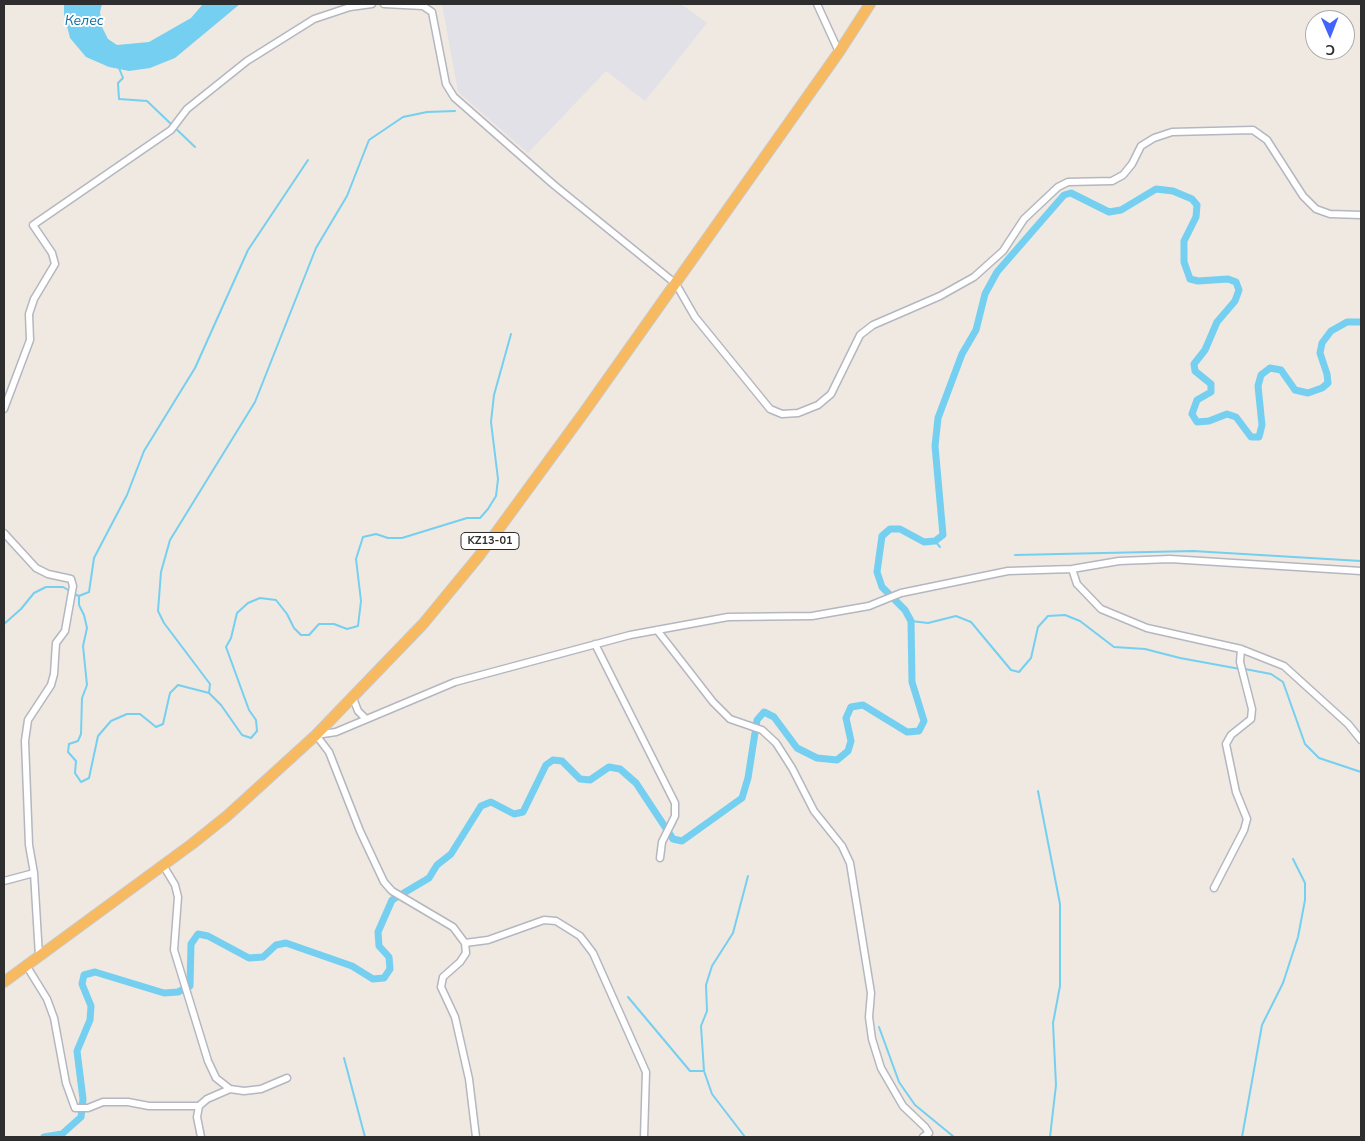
<!DOCTYPE html>
<meta charset="utf-8">
<style>
body{margin:0}
#map{position:relative;width:1365px;height:1141px;overflow:hidden;background:#efe9e1;font-family:"Nunito Sans",sans-serif}
canvas{display:block}
.frame{position:absolute;inset:0;border:5px solid #2e2e2e;pointer-events:none}
.north{position:absolute;left:1305px;top:10px;width:50px;height:50px;box-sizing:border-box;background:#fff;border:1px solid #ababab;border-radius:50%;rotate:179deg;font-size:14px;font-weight:700;line-height:20px;text-align:center;color:#2e2e2e}
.north::after{content:'';display:block;margin:auto;width:18px;height:22px;background:#4264fb;clip-path:polygon(50% 0,100% 100%,50% 72%,0 100%)}
</style>
<div id="map">
<canvas width="1365" height="1141"></canvas>
<div class="frame"></div>
<div class="north">С</div>
</div>
<script>
const c = document.querySelector('canvas').getContext('2d');
c.lineJoin = 'round';
function fill(path, color) { c.fillStyle = color; c.fill(path, 'evenodd'); }
const poly = rows => new Path2D(rows.map(r => 'M' + r).join(''));
function stroke(path, color, width, dash) { c.strokeStyle = color; c.lineWidth = width; c.lineCap = dash ? 'butt' : 'round'; c.setLineDash(dash || []); c.stroke(path); }
function drawText(font, color, halo, rows, align = 'center') {
  c.font = font + ' "Nunito Sans",sans-serif'; c.lineWidth = 4; c.setLineDash([]); c.textBaseline = 'middle'; c.strokeStyle = halo; c.fillStyle = color; for (const [text, x, y, turn = 0] of rows) {
    c.save(); c.translate(x, y); c.rotate((+turn || 0) * Math.PI / 180); c.textAlign = isNaN(turn) ? turn : align; if (halo) c.strokeText(text, 0, 0); c.fillText(text, 0, 0); c.restore();
  }
}
fill(poly([
 [442,4,681,4,707,23,645,101,606,71,528,153,458,92]
]), '#e3e1e8');
fill(poly([
 [64,4,102,4,100,12,102,27,108,39,117,45,149,42,191,18,203,4,240,4,175,58,150,68,129,71,109,67,86,57,70,38,64,14]
]), '#75cff0');
stroke(poly([
 [119,68,123,78,118,83,119,99,147,101,195,147],
 [935,541,940,547],
 [1015,555,1193,551,1361,561],
 [74,594,79,596,79,605,84,615,87,628,83,646,87,685,82,698,81,734,78,741,69,744,68,752,76,761,75,773,81,782,89,778,98,736,111,721,127,714,140,714,156,727,163,724,170,693,178,685,209,693,221,705,242,735,251,738,257,731,256,720,249,710,226,647,231,638,237,613,248,603,260,598,276,600,287,614,294,628,301,635,309,635,319,624,334,624,347,629,358,626,361,601,356,559,363,537,376,534,388,538,402,538,467,518,480,518,488,509,496,496,498,479,491,422,494,395,511,334],
 [79,596,89,592,94,558,127,495,144,451,195,368,248,250,308,160],
 [911,621,928,623,956,616,971,622,1011,670,1019,672,1031,658,1038,627,1048,616,1065,615,1080,621,1114,647,1145,649,1180,658,1240,669],
 [4,624,21,609,34,593,46,587,63,587,70,591],
 [1245,669,1271,674,1283,682,1305,744,1319,758,1361,772],
 [209,693,210,684,164,623,158,611,161,572,170,540,255,402,316,248,347,196,369,140,403,117,427,112,455,111],
 [1038,791,1060,904,1060,986,1053,1023,1056,1085,1050,1137],
 [628,997,690,1071,704,1071],
 [879,1027,899,1082,915,1105,954,1137],
 [344,1058,365,1137],
 [62,1134,63,1137],
 [745,1137,712,1094,704,1071,701,1026,707,1011,706,985,712,966,733,933,748,876],
 [1242,1137,1262,1025,1283,983,1298,937,1305,900,1305,883,1293,859]
]), '#75cff0', 2);
stroke(poly([
 [44,1137,62,1134,81,1117,83,1099,77,1051,90,1020,91,1006,82,984,84,975,95,972,164,993,178,992,190,986,191,944,198,934,208,936,249,958,263,957,276,945,286,943,352,966,373,979,384,978,390,969,389,957,379,946,378,932,392,900,429,878,437,865,451,854,481,806,491,802,514,814,523,812,546,765,553,760,562,761,580,779,590,780,609,767,620,769,636,783,673,839,682,841,742,798,748,778,757,720,764,712,774,717,797,748,817,758,837,760,848,751,851,741,846,718,851,707,863,705,907,732,919,731,924,721,912,682,911,621,905,610,882,587,877,572,882,536,890,529,900,529,924,542,935,541,943,535,935,446,938,418,962,354,976,330,985,294,997,272,1064,195,1071,193,1109,212,1121,210,1156,189,1173,191,1192,199,1197,205,1196,217,1184,241,1184,262,1190,279,1198,281,1228,279,1236,282,1239,290,1235,301,1217,322,1205,350,1194,364,1195,371,1211,384,1211,392,1197,400,1192,414,1197,422,1209,421,1227,414,1236,417,1251,437,1259,437,1262,425,1258,386,1261,375,1270,368,1281,370,1295,390,1308,393,1322,388,1328,383,1327,374,1320,353,1322,343,1331,331,1347,322,1361,322]
]), '#75cff0', 7);
const minor = poly([
 [384,4,423,6,432,12,446,84,454,97,554,185,676,284,695,317,770,409,782,414,798,413,818,405,831,394,860,335,873,325,940,296,974,277,1003,251,1024,219,1058,187,1068,182,1112,181,1123,175,1132,164,1141,146,1154,138,1172,132,1253,130,1267,140,1303,196,1316,209,1330,214,1361,215],
 [817,4,839,52],
 [4,409,30,340,29,314,34,299,55,264,52,253,33,225,171,130,187,109,247,61,314,19,350,7,372,4],
 [4,533,36,568,48,574,71,579,73,586,65,631,56,643,54,674,51,685,28,720,25,741,29,845,34,873,39,956],
 [1072,569,1077,584,1101,609,1147,628,1241,649,1284,666,1348,724,1361,740],
 [657,630,713,702,730,719,762,730,776,743,792,768,814,811,842,846,850,863,871,993,869,1017,872,1039,881,1068,903,1106,925,1127,929,1133,923,1137],
 [595,644,675,803,675,816,662,842,660,858],
 [353,698,358,711,366,719],
 [163,865,175,885,178,897,174,950,208,1061,216,1078,230,1089,244,1091,261,1089,287,1078],
 [4,881,34,873],
 [1214,888,1244,830,1247,819,1236,792,1226,744,1231,735,1251,719,1252,709,1240,662,1241,649],
 [465,943,488,940,544,920,556,921,580,936,593,953,646,1072,644,1137],
 [26,965,47,999,54,1018,66,1083,75,1108,88,1108,103,1102,128,1102,149,1106,199,1106],
 [201,1137,197,1117,199,1106,207,1099,230,1089],
 [476,1137,469,1079,455,1017,441,987,443,977,460,962,466,953,465,943,453,927,392,891,384,882,360,831,329,752,316,735,336,732,455,682,630,635,728,617,812,616,869,606,901,593,1008,571,1072,569,1119,561,1170,559,1361,571]
]);
const trunk = poly([
 [4,982,192,844,227,816,316,735,423,624,479,556,585,411,839,52,870,4]
]);
stroke(minor, '#b4b7c1', 9);
stroke(trunk, '#c9c9c9', 12);
stroke(minor, '#fff', 6);
stroke(trunk, '#f8ba60', 10);
for (const [x, y, w] of [
 [490,541,58]
]) { const box = new Path2D(); box.roundRect(x - w / 2, y - 8.5, w, 17, 4); c.fillStyle = '#fff'; c.fill(box); stroke(box, '#2e2e2e', 1); }
drawText('bold 11px', '#2e2e2e', null, [
 ["KZ13-01",490,541]
]);
drawText('italic 14px', '#0d6fa3', '#fff', [
 ["Келес",84,22]
]);
</script>
